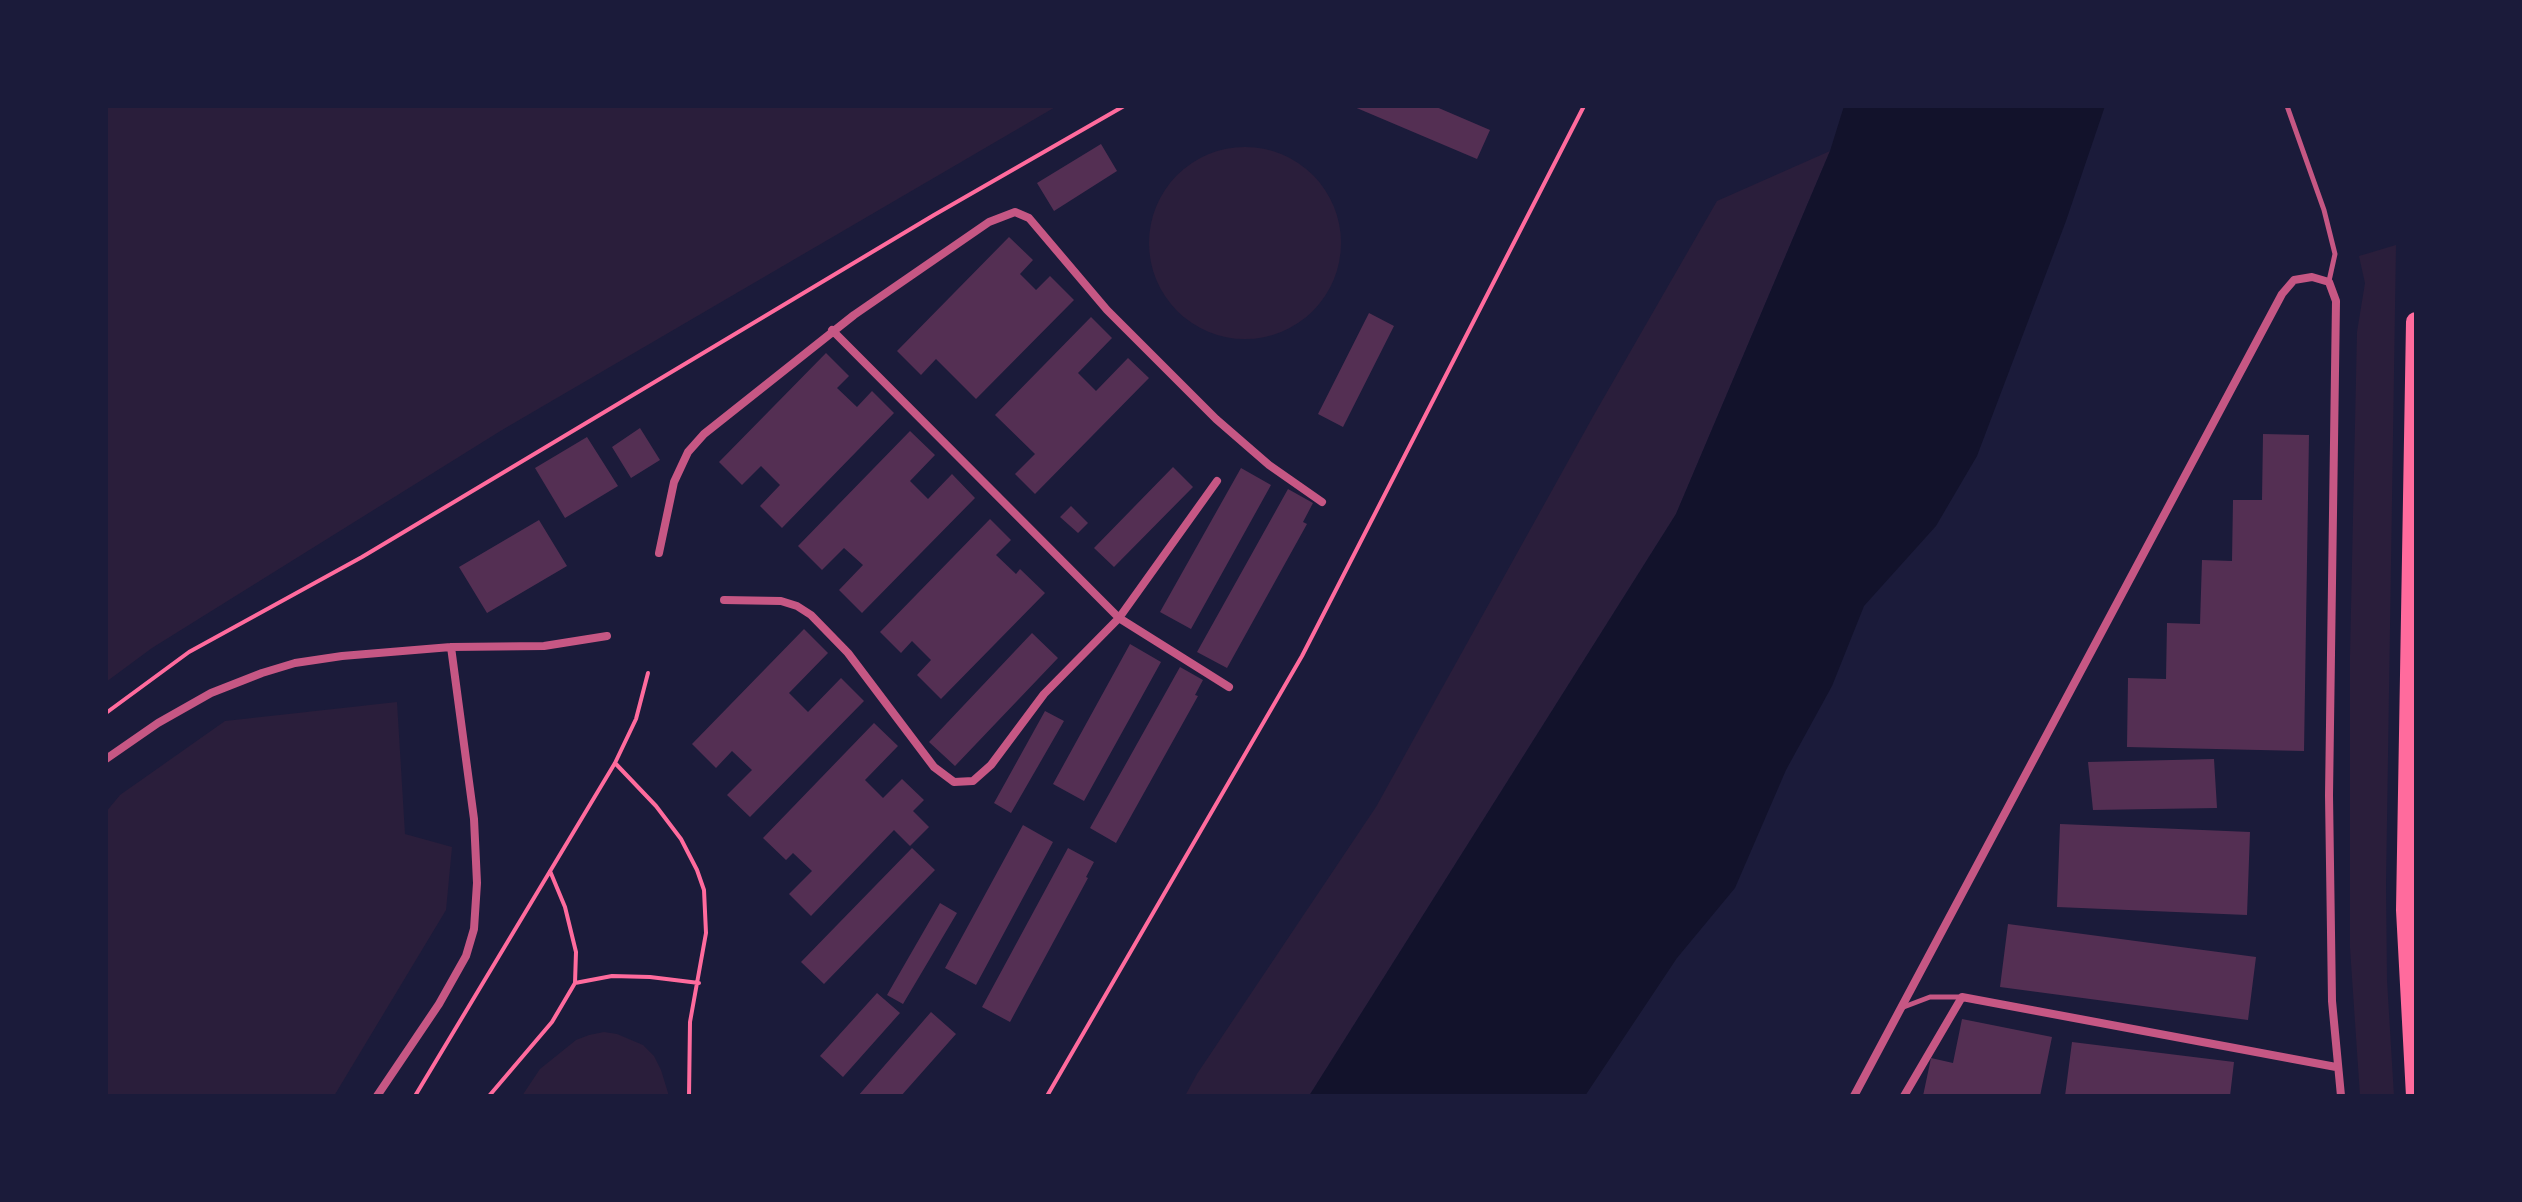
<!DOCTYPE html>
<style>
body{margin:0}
#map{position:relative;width:2522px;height:1202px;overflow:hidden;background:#1b1b3a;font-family:"Roboto Serif",serif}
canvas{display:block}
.frame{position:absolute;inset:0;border:108px solid #1b1b3a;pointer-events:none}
</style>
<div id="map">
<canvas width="2522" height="1202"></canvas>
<div class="frame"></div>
</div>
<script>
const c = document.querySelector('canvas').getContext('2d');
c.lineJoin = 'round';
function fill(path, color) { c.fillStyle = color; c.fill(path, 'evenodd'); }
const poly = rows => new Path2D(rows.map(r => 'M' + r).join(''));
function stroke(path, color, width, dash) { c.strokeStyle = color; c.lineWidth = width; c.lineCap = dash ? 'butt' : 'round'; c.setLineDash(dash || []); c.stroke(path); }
fill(poly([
 [106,106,1057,106,502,430,152,648,106,682],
 '1149 243a96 96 0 1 1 192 0a96 96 0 1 1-192 0Z',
 [1830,151,1676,514,1309,1096,1185,1096,1197,1074,1376,807,1595,413,1717,201],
 [2396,245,2386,884,2387,980,2394,1096,2360,1096,2350,948,2350,655,2357,332,2365,283,2359,256],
 [397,702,405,834,452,847,446,910,334,1096,106,1096,106,812,120,795,225,721],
 [604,1032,617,1034,643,1045,654,1056,661,1070,669,1096,522,1096,540,1069,576,1040,589,1035]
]), '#2a1e3b');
fill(poly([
 [1844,106,2105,106,2066,221,1977,456,1936,526,1864,606,1832,686,1786,770,1735,888,1677,958,1585,1096,1309,1096,1676,514,1830,151]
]), '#12122b');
fill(poly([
 [1352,106,1434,106,1490,130,1477,159],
 [1101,144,1117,171,1054,211,1037,183],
 [1009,237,1033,260,1020,274,1036,290,1050,276,1074,300,976,399,936,359,921,375,897,351],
 [1369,313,1394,326,1343,427,1318,414],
 [1091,317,1112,338,1078,373,1096,391,1128,358,1149,378,1035,494,1015,474,1035,454,995,415],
 [826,353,849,376,837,388,857,407,872,391,894,413,782,528,760,506,780,485,761,466,742,485,719,462],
 [640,428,660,460,631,478,612,447],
 [910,431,935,455,910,481,928,499,952,474,975,498,862,613,839,590,863,565,844,548,822,570,798,546],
 [2263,434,2309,435,2304,751,2127,747,2128,678,2166,679,2167,623,2200,624,2202,560,2232,561,2233,500,2262,500],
 [587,437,618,486,565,518,535,468],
 [1173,467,1193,487,1114,567,1094,548],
 [1241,468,1271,485,1191,629,1160,612],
 [1288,489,1313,503,1303,522,1307,524,1227,668,1197,652],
 [1071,506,1088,523,1078,533,1060,517],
 [990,519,1011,540,996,555,1016,574,1020,569,1045,593,941,699,917,675,931,660,912,641,901,653,880,632],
 [539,520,567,566,487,613,459,567],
 [804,629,828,653,789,693,808,712,841,678,864,701,750,817,727,795,752,770,732,751,716,768,692,744],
 [1032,633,1058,658,955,766,929,742],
 [1130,644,1161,662,1084,801,1053,784],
 [1180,667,1203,680,1195,695,1198,696,1116,843,1090,828],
 [1045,711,1064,721,1011,813,994,803],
 [874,723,898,746,865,780,883,798,902,779,924,800,913,811,929,827,910,846,894,830,811,916,789,894,812,871,793,853,786,860,763,838],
 [2214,759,2217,808,2093,810,2088,762],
 [2060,824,2250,832,2247,915,2057,907],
 [1023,825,1053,842,976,985,945,968],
 [912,848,935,870,824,984,801,962],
 [1068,848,1094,862,1086,877,1088,878,1010,1022,982,1007],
 [940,903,957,913,903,1004,887,995],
 [2008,924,2256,957,2248,1020,2000,987],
 [877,993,900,1013,843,1077,820,1056],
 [931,1012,956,1034,901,1096,858,1096],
 [1962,1019,2052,1037,2040,1096,1923,1096,1931,1058,1953,1063],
 [2072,1042,2234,1062,2230,1096,2065,1096]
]), '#542f53');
stroke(poly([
 [106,713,189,652,362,557,934,215,1124,106],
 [615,763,656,806,681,839,697,870,704,890,706,933,690,1022,689,1096],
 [575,983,612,976,650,977,699,983],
 [415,1096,615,763,636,719,648,673],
 [489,1096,552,1022,575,983,576,952,565,907,550,871],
 [1047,1096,1302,656,1584,106]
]), '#ff6b9d', 4);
stroke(poly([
 [2287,106,2324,210,2335,254,2329,281],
 [1901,1008,1930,997,1961,997]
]), '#c65784', 5);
stroke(poly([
 [832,330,1119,618,1229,687],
 [659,553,674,482,688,452,704,434,854,315,989,222,1015,212,1029,218,1107,310,1216,419,1269,465,1322,502],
 [724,600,781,601,797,606,811,615,848,653,934,767,954,782,973,781,991,765,1044,694,1119,618,1217,481],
 [106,759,158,723,211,693,262,673,295,663,342,656,451,647,544,646,607,636],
 [377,1096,439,1004,466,956,474,929,477,883,474,819,451,647],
 [1854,1096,2282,294,2294,280,2312,277,2329,282,2336,301,2329,795,2332,1001,2341,1096],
 [1904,1096,1962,997,2336,1067]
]), '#c65784', 8);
stroke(poly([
 [2416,1096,2406,910,2416,322]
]), '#ff6b9d', 20);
</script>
